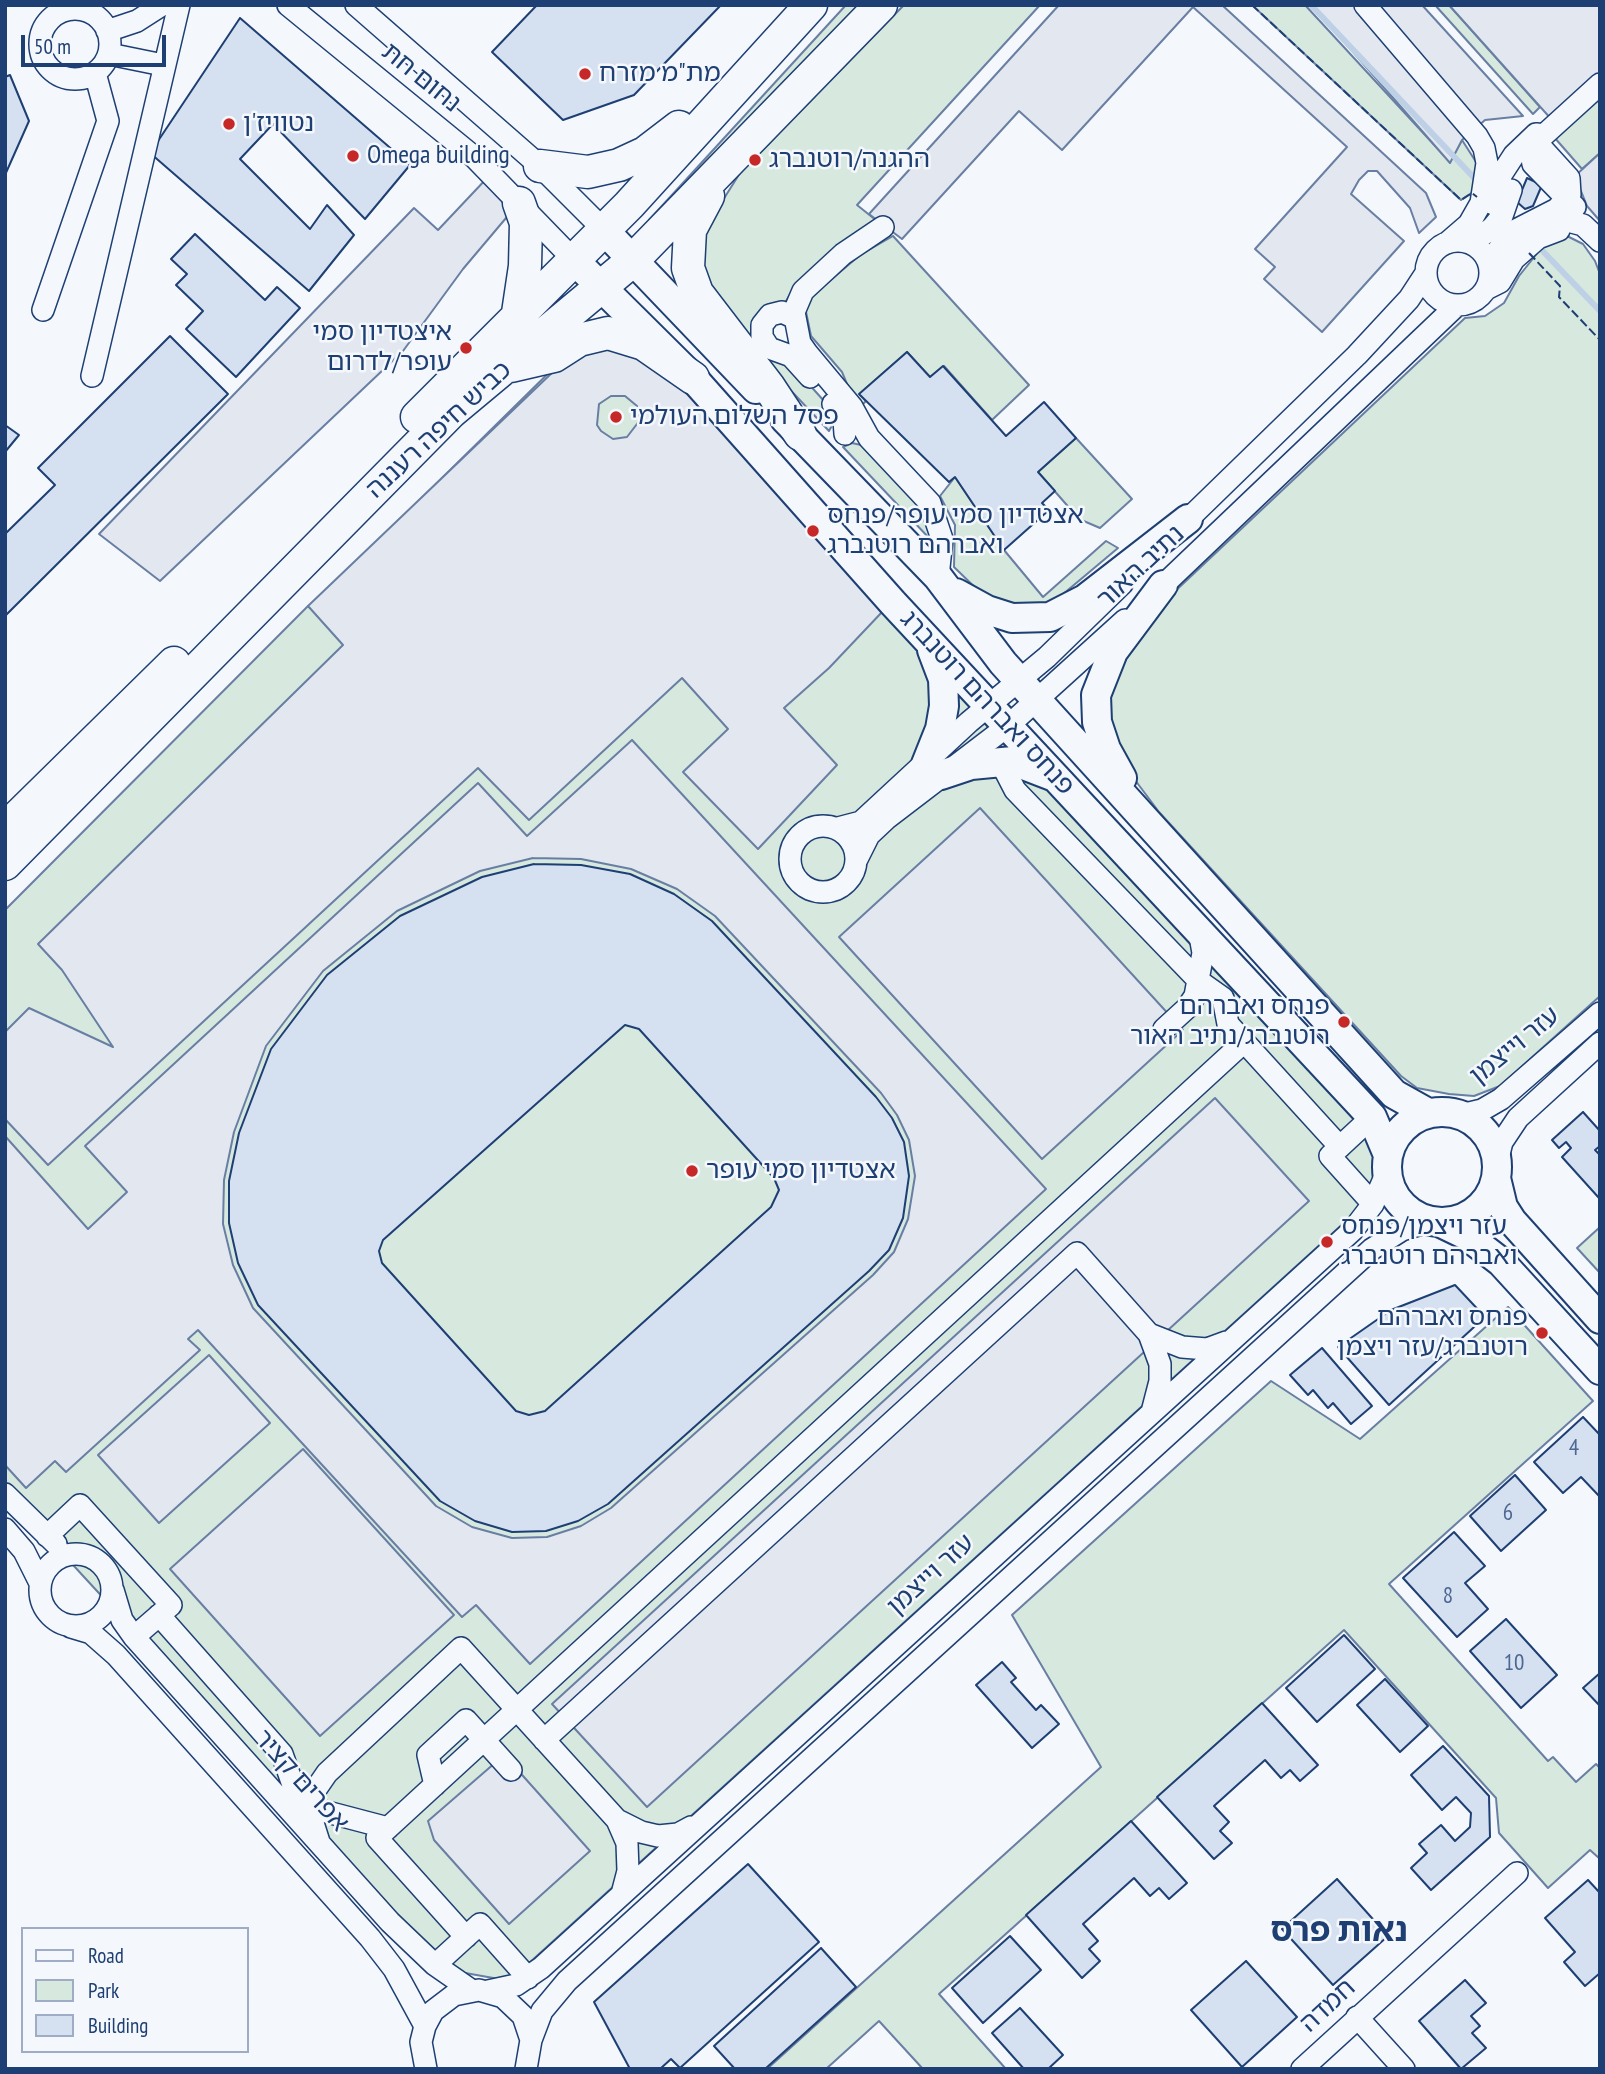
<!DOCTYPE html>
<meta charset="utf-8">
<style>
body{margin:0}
#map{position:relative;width:1605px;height:2074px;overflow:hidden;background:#f4f7fb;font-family:"PT Sans Narrow",sans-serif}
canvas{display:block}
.frame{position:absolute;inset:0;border:7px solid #1d3f73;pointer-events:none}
.legend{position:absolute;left:21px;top:1927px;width:228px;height:126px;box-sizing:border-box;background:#f4f7fb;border:2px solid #9eadc5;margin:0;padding:9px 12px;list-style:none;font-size:21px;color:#1d3f73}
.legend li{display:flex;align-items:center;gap:14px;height:35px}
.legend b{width:35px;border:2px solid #9eadc5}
.scale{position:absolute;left:21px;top:35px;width:145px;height:32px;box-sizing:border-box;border:4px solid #1d3f73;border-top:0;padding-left:9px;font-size:21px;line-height:24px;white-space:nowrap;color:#1d3f73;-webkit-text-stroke:5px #f4f7fb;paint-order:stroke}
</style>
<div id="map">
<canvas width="1605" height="2074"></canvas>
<div class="frame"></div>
<ul class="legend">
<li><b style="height:9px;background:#f4f7fb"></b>Road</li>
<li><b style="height:19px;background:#d7e8df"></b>Park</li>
<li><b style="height:19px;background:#d5e0f0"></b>Building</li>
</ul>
<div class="scale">50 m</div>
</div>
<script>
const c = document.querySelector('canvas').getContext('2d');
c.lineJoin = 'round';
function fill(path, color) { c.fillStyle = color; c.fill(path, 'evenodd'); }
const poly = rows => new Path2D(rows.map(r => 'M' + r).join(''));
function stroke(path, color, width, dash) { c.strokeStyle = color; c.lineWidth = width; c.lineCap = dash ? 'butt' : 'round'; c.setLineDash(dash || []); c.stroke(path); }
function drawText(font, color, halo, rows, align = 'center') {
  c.font = font + ' "PT Sans Narrow","Noto Sans Hebrew",sans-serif'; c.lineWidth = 5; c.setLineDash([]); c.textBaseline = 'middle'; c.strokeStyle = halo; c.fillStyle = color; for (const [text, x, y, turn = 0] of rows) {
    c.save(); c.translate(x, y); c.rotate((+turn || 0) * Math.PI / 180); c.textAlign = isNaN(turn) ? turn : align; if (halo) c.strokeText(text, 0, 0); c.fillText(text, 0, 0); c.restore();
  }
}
const green = poly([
 [846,5,863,5,654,225,649,220,846,5],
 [904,5,1040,5,857,205,877,221,794,288,783,306,754,323,833,411,836,418,829,431,763,361,703,286,694,246,740,173,904,5],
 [1252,5,1305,5,1450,162,1462,140,1478,165,1479,188,1461,200,1252,5],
 [1435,5,1449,5,1540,107,1533,114,1435,5],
 [1600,95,1600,153,1582,169,1554,137,1600,95],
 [893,236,1029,385,992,420,944,366,930,377,907,352,860,394,866,401,862,405,852,396,842,372,811,336,805,307,812,296,860,255,893,236],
 [1567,236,1583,244,1595,261,1600,274,1600,996,1500,1086,1474,1096,1449,1094,1417,1088,1401,1076,1159,812,1129,772,1111,737,1108,703,1114,671,1170,596,1465,318,1485,316,1504,303,1519,276,1543,246,1567,236],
 [630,339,1372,1135,1380,1157,1377,1184,1357,1211,517,1974,499,1979,454,1971,429,1952,5,1491,5,910,308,606,310,608,576,346,630,339],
 [1076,438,1132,499,1100,528,1079,519,1038,472,1076,438],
 [852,443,861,445,923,505,930,526,930,539,843,447,852,443],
 [955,477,1004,550,1043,597,1106,541,1118,548,1056,600,1017,612,988,600,954,567,955,525,940,496,955,477],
 [1600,1227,1600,1273,1577,1248,1600,1227],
 [1508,1307,1593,1401,1389,1584,1548,1761,1553,1757,1576,1782,1596,1764,1600,1768,1600,1859,1590,1850,1548,1888,1499,1833,1496,1798,1344,1630,939,1994,1006,2069,923,2069,879,2021,826,2069,767,2069,1101,1767,1012,1615,1271,1381,1360,1439,1508,1307]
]);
fill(green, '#d7e8df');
stroke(green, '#687fa3', 2);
const parking = poly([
 [1059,5,1222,5,1426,193,1436,217,1419,233,1410,208,1377,171,1368,171,1359,180,1351,194,1404,241,1322,332,1264,279,1275,267,1255,249,1347,147,1193,7,1062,150,1019,111,902,239,869,214,1059,5],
 [1312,5,1422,5,1523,116,1485,120,1462,140,1450,163,1312,5],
 [1449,5,1600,5,1600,95,1561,130,1449,5],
 [1600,153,1600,221,1587,206,1575,176,1600,153],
 [488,177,517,205,463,269,403,351,160,581,99,534,414,208,438,230,488,177],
 [629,343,684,380,883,611,829,668,784,708,837,765,758,849,683,772,728,729,682,678,529,820,478,768,48,1165,5,1119,5,1032,29,1008,113,1047,62,970,38,944,343,645,308,606,578,348,629,343],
 [611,396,625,396,637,406,640,420,627,437,613,439,601,431,597,425,599,404,611,396],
 [632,740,1046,1189,530,1664,476,1605,462,1617,198,1330,188,1339,200,1350,66,1472,55,1461,26,1488,5,1465,5,1136,88,1229,127,1192,85,1146,478,783,527,836,632,740],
 [533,858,581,859,631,869,677,889,715,916,881,1093,897,1115,909,1140,915,1176,908,1219,894,1252,873,1275,611,1508,581,1526,547,1537,512,1538,472,1527,436,1506,253,1308,233,1265,223,1224,224,1180,234,1132,266,1046,323,971,397,911,480,871,533,858],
 [980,808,1183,1030,1042,1159,839,937,980,808],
 [1215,1098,1309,1201,647,1807,552,1704,1215,1098],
 [209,1355,270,1423,159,1523,98,1455,209,1355],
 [303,1449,454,1615,320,1736,170,1569,303,1449],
 [496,1762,515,1767,590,1851,509,1924,434,1840,428,1821,496,1762]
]);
fill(parking, '#e3e8f0');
stroke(parking, '#687fa3', 2);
stroke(poly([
 [1311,5,1478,182],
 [1536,244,1600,311]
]), '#bed0e5', 6);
const building = poly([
 [537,5,721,5,634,95,563,120,492,52,537,5],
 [240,18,410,165,365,219,273,124,240,159,310,229,327,205,354,235,309,291,150,153,240,18],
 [10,75,29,121,5,175,5,77,10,75],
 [1527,178,1542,185,1533,206,1525,209,1517,202,1527,178],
 [195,234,265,300,277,287,300,308,236,377,186,329,203,311,176,285,187,274,171,259,195,234],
 [170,336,228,394,5,616,5,534,55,485,38,468,170,336],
 [907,352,930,377,943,366,1006,436,1044,402,1076,438,1038,472,1055,491,1042,503,1049,510,1004,550,955,477,949,482,859,394,907,352],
 [5,425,19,435,5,452,5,425],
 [534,864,581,865,630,874,674,894,712,921,876,1097,892,1118,904,1142,909,1176,903,1218,889,1250,869,1271,608,1504,578,1521,546,1531,512,1532,475,1521,440,1501,258,1305,238,1263,229,1223,229,1181,239,1133,271,1049,327,975,400,916,482,877,534,864],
 [625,1025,639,1029,774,1178,779,1190,771,1207,545,1411,529,1415,516,1411,382,1263,379,1251,383,1240,625,1025],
 [1583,1112,1600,1131,1600,1146,1595,1150,1600,1155,1599,1198,1562,1157,1571,1148,1566,1142,1559,1148,1552,1140,1583,1112],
 [1455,1285,1485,1317,1389,1405,1338,1347,1391,1310,1455,1285],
 [1322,1348,1372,1406,1351,1424,1333,1403,1328,1408,1313,1390,1308,1395,1290,1375,1322,1348],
 [1583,1417,1600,1435,1600,1497,1581,1477,1563,1493,1534,1462,1583,1417],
 [1515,1475,1546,1510,1501,1551,1470,1516,1515,1475],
 [1454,1532,1485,1566,1465,1583,1488,1609,1457,1637,1403,1578,1454,1532],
 [1506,1619,1557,1675,1521,1708,1470,1651,1506,1619],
 [1344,1635,1375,1669,1317,1722,1286,1688,1344,1635],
 [1002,1662,1016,1678,1011,1682,1036,1710,1041,1705,1059,1724,1032,1748,976,1685,1002,1662],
 [1600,1673,1600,1706,1583,1688,1600,1673],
 [1385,1679,1428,1726,1400,1752,1357,1705,1385,1679],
 [1262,1703,1318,1765,1300,1781,1290,1770,1281,1778,1265,1760,1214,1806,1229,1822,1220,1831,1232,1843,1214,1859,1157,1797,1262,1703],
 [1443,1746,1489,1796,1490,1837,1431,1890,1411,1868,1427,1853,1419,1844,1441,1825,1455,1841,1470,1827,1471,1813,1456,1797,1442,1810,1411,1775,1443,1746],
 [1131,1821,1187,1883,1169,1899,1159,1888,1150,1896,1134,1878,1083,1924,1098,1941,1089,1949,1100,1961,1082,1978,1026,1915,1131,1821],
 [748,1864,819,1942,680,2068,671,2059,660,2069,630,2069,594,2002,748,1864],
 [1337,1879,1388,1936,1333,1985,1282,1929,1337,1879],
 [1588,1880,1600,1893,1600,1973,1585,1986,1564,1962,1575,1952,1545,1918,1588,1880],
 [1010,1936,1041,1970,983,2023,952,1988,1010,1936],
 [821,1948,856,1987,765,2069,735,2069,714,2046,821,1948],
 [1246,1961,1297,2017,1242,2067,1191,2010,1246,1961],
 [1465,1980,1486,2003,1471,2016,1480,2026,1472,2033,1486,2048,1461,2069,1419,2021,1465,1980],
 [1020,2008,1063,2055,1048,2069,1024,2069,992,2033,1020,2008]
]);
fill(building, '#d5e0f0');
stroke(building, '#1d3f73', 2);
const minor = poly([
 [288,5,474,157,573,259],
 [356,5,540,166,604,230],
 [1365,5,1477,136,1484,148,1487,163,1481,203,1469,224,1447,243],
 '40 44a35 35 0 1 1 70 0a35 35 0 1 1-70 0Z',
 [107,31,137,21,162,5],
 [109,54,163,65],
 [1531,153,1533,164,1575,207],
 [1493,204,1501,175,1514,155,1536,134,1544,135,1600,84],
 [883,227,843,254,803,291,794,312,800,343,807,353,852,407,869,438,930,503,942,539,938,577],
 [1540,227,1568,221,1583,225,1600,241],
 [1459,239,1476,240,1492,228,1502,216,1511,190],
 '1426 273a32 32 0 1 1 64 0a32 32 0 1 1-64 0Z',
 [1491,274,1494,255,1514,231,1557,209,1570,195,1569,178,1539,145],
 [1486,289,1500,282,1514,259,1538,238,1559,230],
 [43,310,108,121,95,73],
 [795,318,782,312,770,315,762,325,762,337,769,348,791,356,810,377],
 [92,376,179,5],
 [833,404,844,420,845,434],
 [1177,530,1357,355,1409,299,1426,273],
 [1154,594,1457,305],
 [1000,761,1015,790,1199,981,1223,998,1228,1024,1340,1147],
 '790 859a33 33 0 1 1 66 0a33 33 0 1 1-66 0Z',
 [838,828,861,822,969,722,1047,657,1122,584],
 [857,859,869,835,886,819,1009,725,1125,620],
 [1164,1029,1187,1008,1195,996,1203,953,1199,930],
 [1461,1115,1482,1110,1501,1099,1600,1013],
 [1372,1117,1330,1156,1373,1204],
 [1497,1162,1502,1142,1518,1118,1600,1043],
 [1149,1334,1182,1347,1207,1349,1226,1342],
 [5,1494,56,1544],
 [5,1529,24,1551,40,1583],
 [47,1536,80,1505,171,1605,134,1637],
 '40 1590a36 36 0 1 1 72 0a36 36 0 1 1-72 0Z',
 [113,1590,122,1620,134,1637,390,1922,435,1965,471,1990],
 [159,1615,282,1754,293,1785,312,1808,388,1828],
 [71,1627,91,1633,116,1655,370,1938,394,1969,425,2026],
 [544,1740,1077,1253,1149,1334,1160,1364,1160,1381,1152,1412],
 [435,1785,428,1755,466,1720,511,1770],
 [617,1820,641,1832,658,1836,678,1834,691,1827],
 [319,1842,312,1820,312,1801,316,1789,327,1773,461,1648,617,1820,627,1843,628,1871,622,1894],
 [466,1937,377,1838,1244,1042],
 [435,1965,480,1924,528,1978],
 [488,1991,516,1985,541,1968,1353,1230,1373,1204,1387,1172],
 [1357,2017,1404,2069],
 [531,2040,542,2011,567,1981,1372,1249,1402,1230,1431,1221],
 [426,2069,421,2042,425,2026,433,2011,454,1995,479,1990,503,1997,523,2016,531,2040,526,2069],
 [1302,2069,1517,1873]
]);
const major = poly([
 [604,230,756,389],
 [573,259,693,378,893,603,1372,1117,1388,1155],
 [785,419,938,577,1003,663,1394,1094,1428,1113],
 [956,593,987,610,1012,618,1050,617,1085,599,1188,519],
 [926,764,940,729,944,706,943,679,932,650],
 [941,775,971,765,1013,761,1052,776],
 [1122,778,1106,749,1097,722,1096,695,1113,652,1163,585],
 '1387 1167a55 55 0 1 1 110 0a55 55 0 1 1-110 0Z',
 [1496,1178,1503,1207,1512,1221,1600,1319],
 [1439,1222,1466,1235,1501,1262,1600,1370]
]);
const highway = poly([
 [540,166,588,172,619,165,645,153,679,127],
 [708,196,690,230,688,268,697,293,769,387,800,434],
 [518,313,525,266,526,223,519,203],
 [511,366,554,356,579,340,608,333,644,344,693,378],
 [417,417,629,205,811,5],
 [5,829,174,663],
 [5,864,451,412,632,261,881,5]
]);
stroke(minor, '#1d3f73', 24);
stroke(major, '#1d3f73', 32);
stroke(highway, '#1d3f73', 35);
stroke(minor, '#f4f7fb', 21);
stroke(major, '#f4f7fb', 28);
stroke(highway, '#f4f7fb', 32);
stroke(poly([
 [1252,5,1461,200,1472,193,1477,197],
 [1529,253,1560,286,1559,297,1600,340]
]), '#1d3f73', 2, [9, 3.5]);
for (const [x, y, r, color] of [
 [585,74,7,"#c62828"],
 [229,124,7,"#c62828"],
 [353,156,7,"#c62828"],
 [755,160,7,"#c62828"],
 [466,348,7,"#c62828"],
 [616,417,7,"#c62828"],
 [813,531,7,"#c62828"],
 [1344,1022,7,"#c62828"],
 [692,1171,7,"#c62828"],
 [1327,1242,7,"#c62828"],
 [1542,1333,7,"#c62828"]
]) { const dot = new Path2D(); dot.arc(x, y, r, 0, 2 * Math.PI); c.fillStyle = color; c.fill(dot); stroke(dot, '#f4f7fb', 2.5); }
drawText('23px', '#4b6792', null, [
 ["4",1574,1448],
 ["6",1508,1513],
 ["8",1448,1596],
 ["10",1514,1663]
]);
drawText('26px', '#1d3f73', '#f4f7fb', [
 ["מת\"מ מזרח",599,74],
 ["נטוויז'ן",243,124],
 ["Omega building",367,156],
 ["ההגנה/רוטנברג",769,160],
 ["איצטדיון סמי",452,333,"right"],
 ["עופר/לדרום",452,363,"right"],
 ["פסל השלום העולמי",630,417],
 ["אצטדיון סמי עופר/פנחס",827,516],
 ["ואברהם רוטנברג",827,546],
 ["פנחס ואברהם",1330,1007,"right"],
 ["רוטנברג/נתיב האור",1330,1037,"right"],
 ["אצטדיון סמי עופר",706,1171],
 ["עזר ויצמן/פנחס",1341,1227],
 ["ואברהם רוטנברג",1341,1257],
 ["פנחס ואברהם",1528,1318,"right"],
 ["רוטנברג/עזר ויצמן",1528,1348,"right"]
], 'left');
drawText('26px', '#1d3f73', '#f4f7fb', [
 ["נחום חת",421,78,39],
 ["כביש חיפה רעננה",439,430,-43],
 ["נתיב האור",1141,567,-43],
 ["פנחס ואברהם רוטנברג",987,703,47],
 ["עזר וייצמן",1515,1046,-39],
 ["עזר וייצמן",931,1575,-42],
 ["אפרים קציר",301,1781,48],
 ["חמדה",1328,2006,-43]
]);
drawText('bold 33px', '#1d3f73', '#f4f7fb', [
 ["נאות פרס",1339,1932]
]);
</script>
